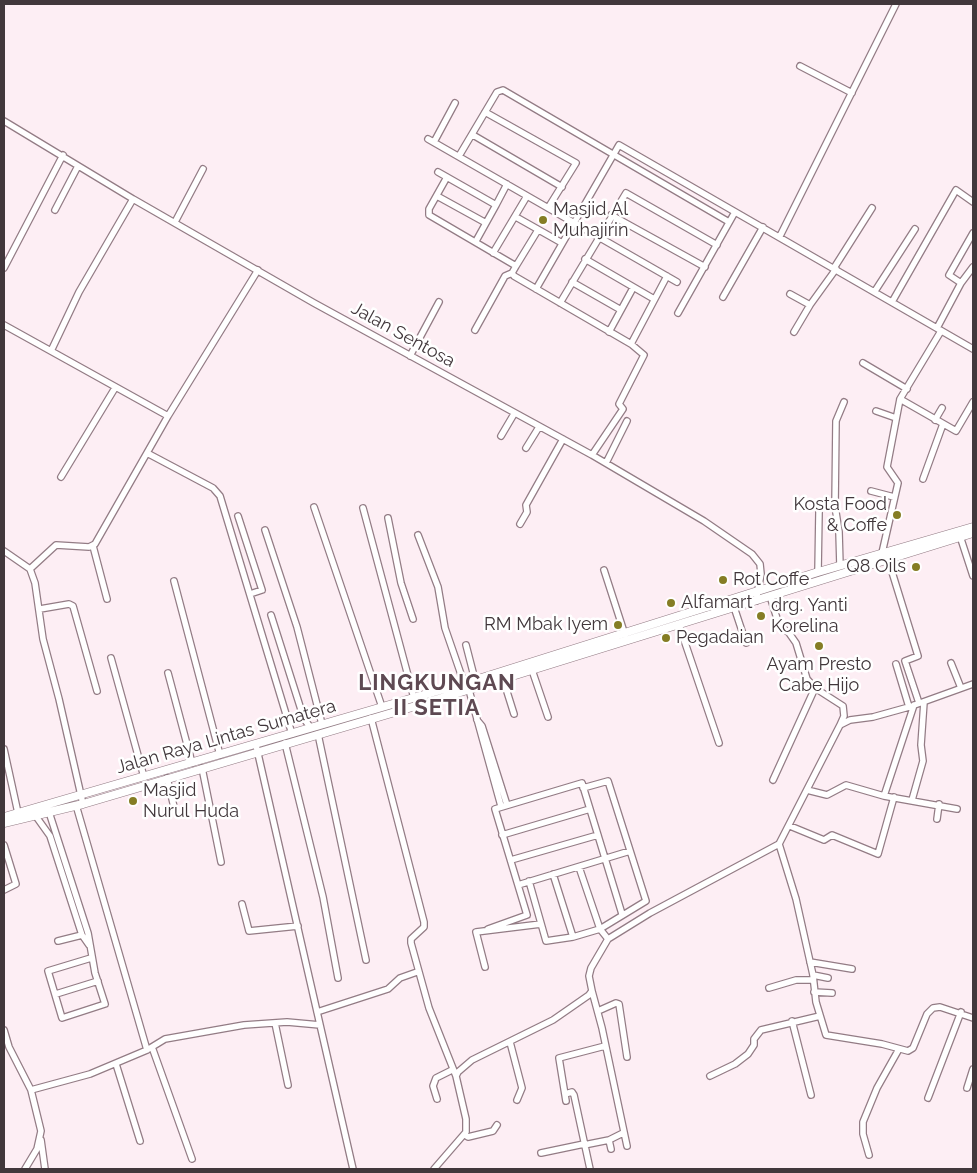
<!DOCTYPE html>
<style>
body{margin:0}
#map{position:relative;width:977px;height:1173px;overflow:hidden;background:#fdeef4;font-family:Raleway,sans-serif}
canvas{display:block}
.frame{position:absolute;inset:0;border:5px solid #41373b;pointer-events:none}
</style>
<div id="map">
<canvas width="977" height="1173"></canvas>
<div class="frame"></div>
</div>
<script>
const c = document.querySelector('canvas').getContext('2d');
c.lineJoin = 'round';
const poly = rows => new Path2D(rows.map(r => 'M' + r).join(''));
function stroke(path, color, width, dash) { c.strokeStyle = color; c.lineWidth = width; c.lineCap = dash ? 'butt' : 'round'; c.setLineDash(dash || []); c.stroke(path); }
function drawText(font, color, halo, rows, align = 'center') {
  c.font = font + ' Raleway,sans-serif'; c.lineWidth = 5; c.setLineDash([]); c.textBaseline = 'middle'; c.strokeStyle = halo; c.fillStyle = color; for (const [text, x, y, turn = 0] of rows) {
    c.save(); c.translate(x, y); c.rotate((+turn || 0) * Math.PI / 180); c.textAlign = isNaN(turn) ? turn : align; if (halo) c.strokeText(text, 0, 0); c.fillText(text, 0, 0); c.restore();
  }
}
const minor = poly([
 [800,66,852,93],
 [485,112,576,163,548,208],
 [4,121,133,199,314,303,592,455,704,521,752,554,760,564,761,574,756,601],
 [473,135,562,187],
 [428,139,677,282],
 [434,142,455,103],
 [459,156,497,92,503,90,729,222],
 [438,172,496,205,476,241],
 [447,177,429,209,429,215,516,266,512,273,514,276,631,344,667,276],
 [437,196,486,223],
 [496,205,507,184],
 [55,210,78,166],
 [611,215,705,267],
 [516,217,562,243],
 [175,222,203,169],
 [780,236,896,4],
 [493,253,527,196],
 [585,259,654,299],
 [516,266,538,230],
 [4,268,63,155],
 [834,268,872,208],
 [572,282,621,310],
 [961,283,949,275,973,233],
 [536,289,619,145,973,349],
 [875,291,915,229],
 [790,294,810,305,836,269],
 [723,297,763,227],
 [892,302,956,190,973,202],
 [560,303,626,193,717,245],
 [678,313,735,212],
 [4,325,168,416],
 [937,328,961,283,973,267],
 [475,330,505,276,512,273],
 [609,332,633,288],
 [794,332,810,305],
 [51,351,79,292,133,199],
 [410,356,439,302],
 [863,363,907,389],
 [900,399,956,431,973,402],
 [876,411,896,418],
 [935,420,942,408],
 [501,436,514,414],
 [526,448,539,427],
 [147,453,213,488,220,496,292,734],
 [592,455,623,409,619,404,644,355,631,344],
 [606,463,627,421],
 [61,477,115,388],
 [923,479,943,424],
 [871,491,894,497],
 [314,507,382,707],
 [363,508,414,698],
 [238,516,262,590,250,594],
 [388,518,401,583,413,619],
 [520,524,527,512,526,505,563,439],
 [265,530,297,627,322,724],
 [959,533,973,576],
 [418,535,438,587,445,628,464,683],
 [93,546,107,599],
 [4,551,30,569,35,583,43,639,59,699,83,804],
 [882,553,898,483,887,467,900,399,941,331],
 [888,559,918,656,905,661,919,703],
 [840,566,839,532,835,506,836,421,844,402],
 [30,569,56,545,89,547,95,544,168,416,258,270],
 [604,570,625,635],
 [818,572,819,512],
 [174,581,220,755],
 [770,596,779,625,789,633,796,643,807,679,815,688,843,706,844,716,840,725],
 [734,607,746,643],
 [40,609,69,604,73,606,97,691],
 [271,615,304,719,311,728],
 [679,625,719,743],
 [466,645,475,680],
 [111,658,144,777],
 [951,663,961,688],
 [896,664,909,707],
 [532,670,548,717],
 [168,673,192,763],
 [503,679,514,714],
 [469,690,501,806],
 [371,718,424,922,424,927,411,939,411,943,429,1008,456,1076],
 [477,720,482,726,507,805],
 [318,734,366,960],
 [285,743,323,897,338,978],
 [256,745,353,1169],
 [4,749,18,813],
 [202,768,221,862],
 [167,778,174,807],
 [773,780,815,688],
 [807,790,827,795,846,785,884,796,957,809],
 [884,796,914,705],
 [912,800,923,761,921,745,924,702],
 [76,805,147,1050],
 [49,812,88,933,95,973,105,1004,62,1018,48,971,91,958],
 [35,815,50,836,82,935,89,945],
 [937,819,939,804],
 [790,826,824,840,832,835,878,854,894,797],
 [502,835,590,809],
 [779,844,796,899,813,975,816,1002,826,1035,882,1044,908,1051,913,1048,927,1014,933,1008,940,1007,973,1018],
 [4,845,16,884,4,890],
 [511,860,598,835],
 [579,867,600,929,608,939],
 [553,874,573,937],
 [529,881,546,941,573,937,600,929,646,901,608,781,583,788],
 [518,885,630,851],
 [242,904,249,931,298,926],
 [488,929,527,915,495,809,582,783,622,914],
 [58,941,82,935],
 [810,962,852,969],
 [485,967,476,932,541,924],
 [813,975,828,978],
 [769,988,796,980,812,980],
 [592,991,602,1028,627,1146],
 [814,992,832,993],
 [56,994,98,981],
 [598,1011,616,1003,619,1004,627,1057],
 [317,1012,388,989,400,978,417,972],
 [792,1021,811,1095],
 [275,1023,288,1085],
 [4,1030,9,1047,31,1090,41,1131,37,1149,25,1169],
 [510,1042,522,1088,517,1100],
 [152,1047,192,1159],
 [116,1064,140,1141],
 [710,1076,735,1064,748,1054,754,1045,754,1039,761,1030,820,1016],
 [967,1088,973,1069],
 [31,1090,90,1074,147,1050,165,1039,244,1025,287,1022,320,1025],
 [565,1094,572,1092,574,1095,590,1169],
 [928,1098,961,1012],
 [437,1099,433,1086,436,1078,452,1070],
 [566,1101,559,1058,605,1046],
 [465,1135,468,1137,493,1131,497,1125],
 [41,1140,45,1169],
 [609,1140,611,1149],
 [584,1145,609,1140,623,1133],
 [541,1153,584,1144],
 [869,1155,863,1134,863,1122,877,1088,899,1049],
 [434,1169,466,1132,466,1119,456,1076,458,1072,472,1060,553,1020,589,995,592,991,589,976,591,968,608,939,650,913,779,844,840,725,850,720,873,717,909,707,973,684]
]);
const highway = poly([
 [4,817,475,680,818,572,973,527],
 [4,823,83,804,419,705,973,533]
]);
stroke(minor, '#937c85', 8);
stroke(highway, '#937c85', 9);
stroke(minor, '#fff', 5.5);
stroke(highway, '#fff', 8);
for (const [x, y, r, color] of [
 [543,220,5,"#857d24"],
 [897,515,5,"#857d24"],
 [916,567,5,"#857d24"],
 [723,580,5,"#857d24"],
 [671,603,5,"#857d24"],
 [761,616,5,"#857d24"],
 [618,625,5,"#857d24"],
 [666,638,5,"#857d24"],
 [819,646,5,"#857d24"],
 [133,801,5,"#857d24"]
]) { const dot = new Path2D(); dot.arc(x, y, r, 0, 2 * Math.PI); c.fillStyle = color; c.fill(dot); stroke(dot, '#fff', 2); }
drawText('18px', '#41373b', '#fff', [
 ["Masjid Al",553,210],
 ["Muhajirin",553,231],
 ["Kosta Food",887,505,"right"],
 ["& Coffe",887,526,"right"],
 ["Q8 Oils",906,567,"right"],
 ["Rot Coffe",733,580],
 ["Alfamart",681,603],
 ["drg. Yanti",771,606],
 ["Korelina",771,627],
 ["RM Mbak Iyem",608,625,"right"],
 ["Pegadaian",676,638],
 ["Ayam Presto",819,665,"center"],
 ["Cabe Hijo",819,686,"center"],
 ["Masjid",143,791],
 ["Nurul Huda",143,812]
], 'left');
drawText('18px', '#41373b', '#fff', [
 ["Jalan Sentosa",403,335,29],
 ["Jalan Raya Lintas Sumatera",226,737,-16]
]);
c.letterSpacing = '1px';
drawText('bold 22px', '#5e4952', '#fff', [
 ["LINGKUNGAN",437,683],
 ["II SETIA",437,708]
]);
c.letterSpacing = '0px';
</script>
